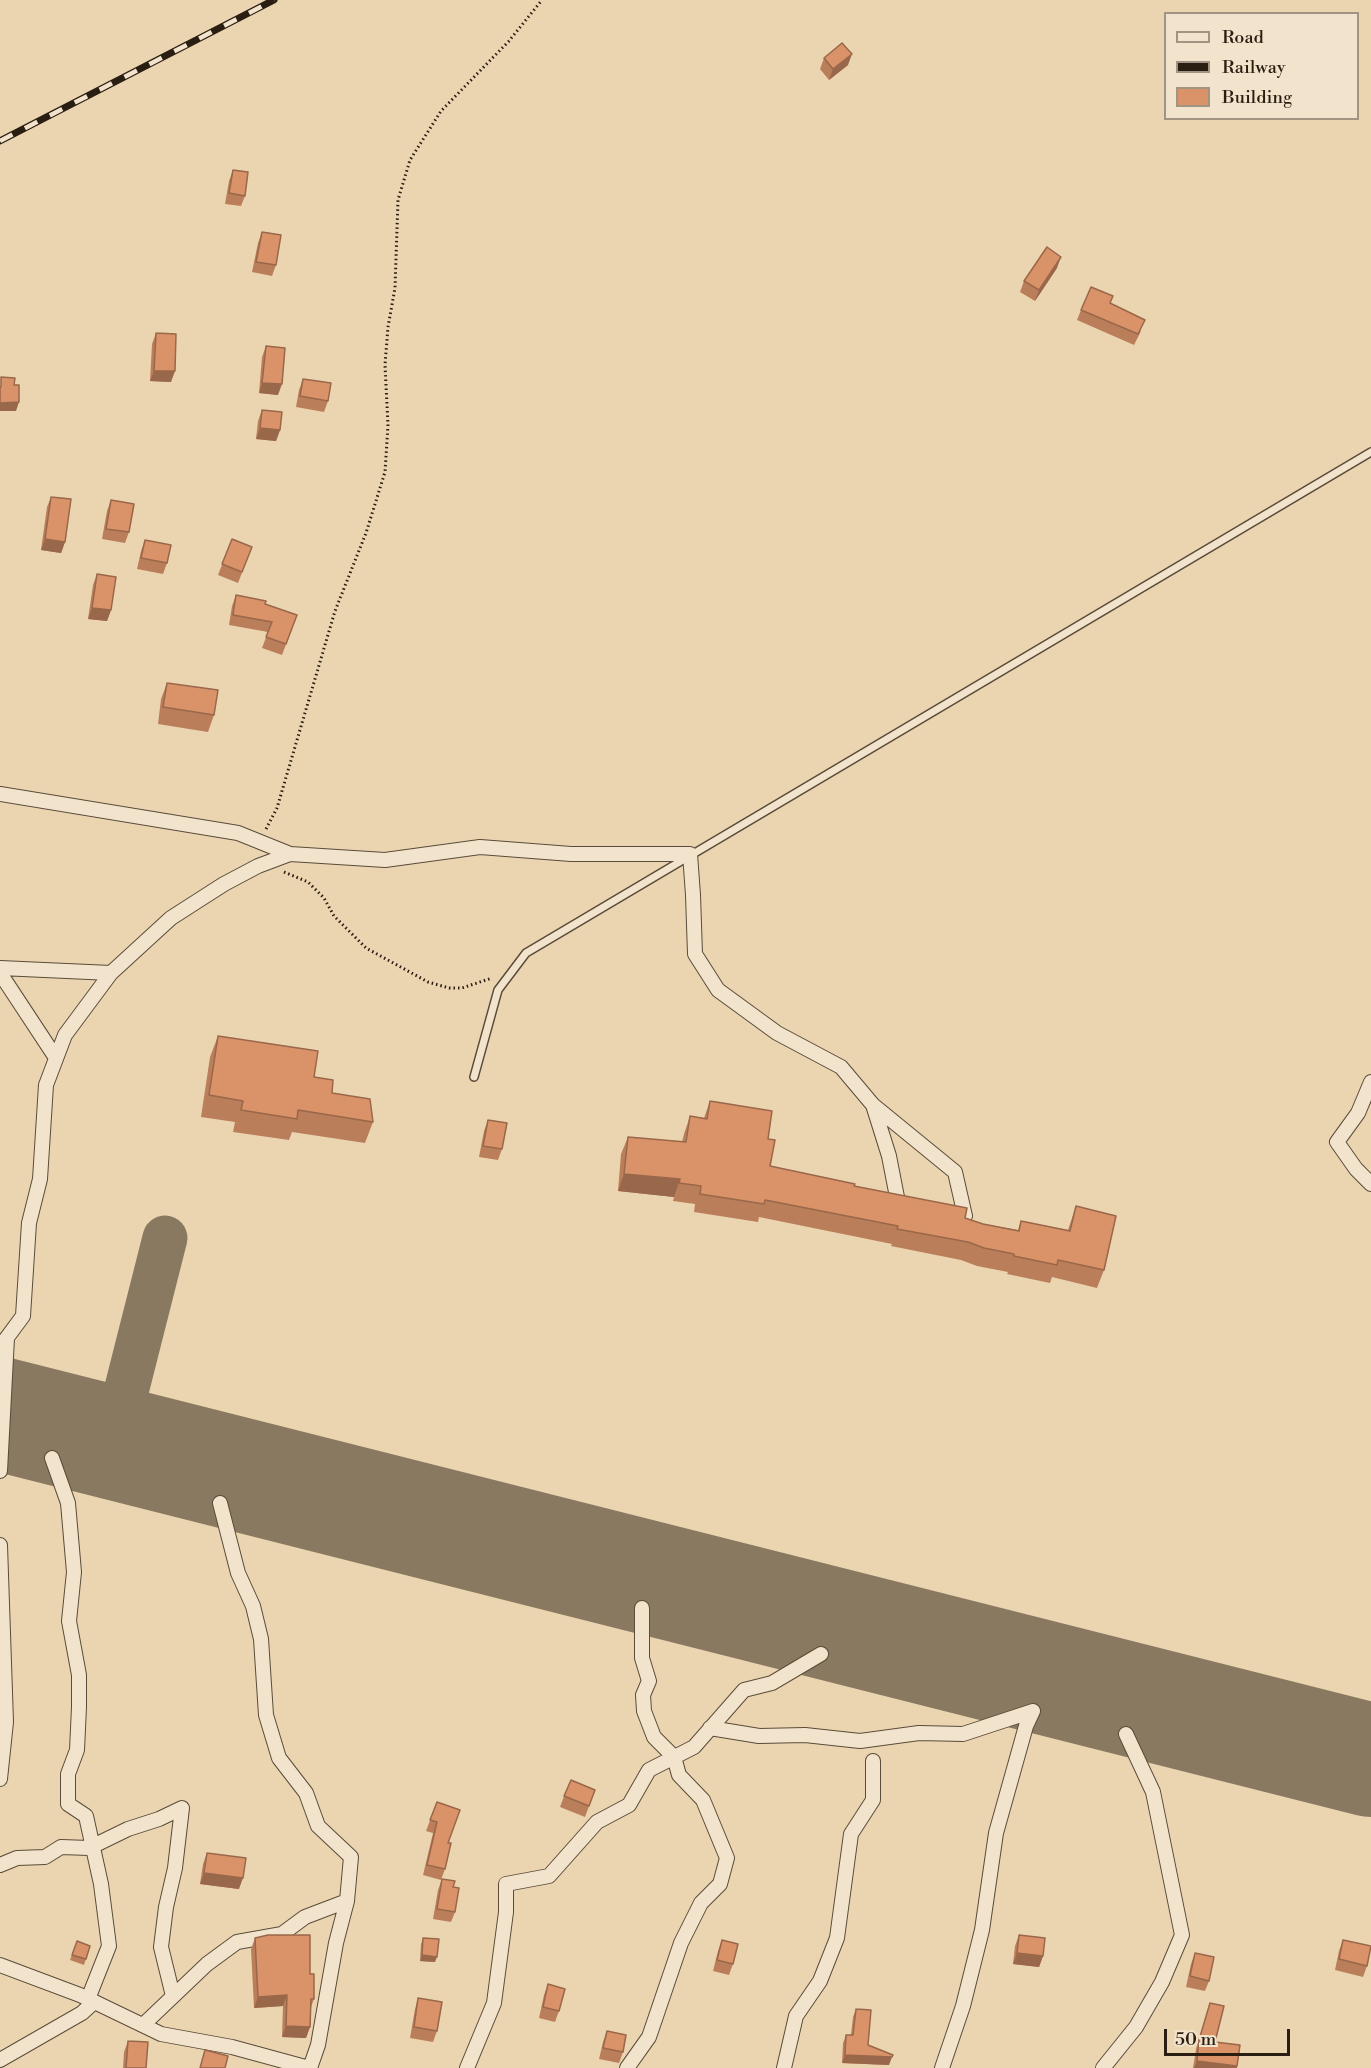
<!DOCTYPE html>
<style>
body{margin:0}
#map{position:relative;width:1371px;height:2068px;overflow:hidden;background:#ebd5b0;font-family:"Libre Bodoni",serif}
canvas{display:block}
.legend{position:absolute;left:1164px;top:12px;width:195px;height:108px;box-sizing:border-box;background:#f2e4cc;border:2px solid #a29482;margin:0;padding:8px 10px;list-style:none;font-size:18px;color:#2a1d12}
.legend li{display:flex;align-items:center;gap:12px;height:30px}
.legend b{width:30px;border:2px solid #a29482}
.scale{position:absolute;left:1164px;top:2029px;width:126px;height:27px;box-sizing:border-box;border:3px solid #2a1d12;border-top:0;padding-left:8px;font-size:18px;line-height:21px;white-space:nowrap;color:#2a1d12;-webkit-text-stroke:4px #f2e4cc;paint-order:stroke}
</style>
<div id="map">
<canvas width="1371" height="2068"></canvas>
<ul class="legend">
<li><b style="height:8px;background:#f2e4cc"></b>Road</li>
<li><b style="height:8px;background:#2a1d12"></b>Railway</li>
<li><b style="height:16px;background:#da9369"></b>Building</li>
</ul>
<div class="scale">50 m</div>
</div>
<script>
const c = document.querySelector('canvas').getContext('2d');
c.lineJoin = 'round';
const poly = rows => new Path2D(rows.map(r => 'M' + r).join(''));
function stroke(path, color, width, dash) { c.strokeStyle = color; c.lineWidth = width; c.lineCap = dash ? 'butt' : 'round'; c.setLineDash(dash || []); c.stroke(path); }
function fill(path, color) { c.fillStyle = color; c.fill(path, 'evenodd'); }
stroke(poly([
 [113,1443,165,1238]
]), '#8a7961', 45);
stroke(poly([
 [0,1414,1371,1760]
]), '#8a7961', 114);
const lane = poly([
 [474,1077,498,990,526,953,1371,452]
]);
const street = poly([
 [0,794,238,833,290,854],
 [0,968,111,973],
 [0,971,2,976,56,1058],
 [1371,1082,1358,1113,1337,1142,1356,1169,1371,1184],
 [873,1105,955,1172,965,1216],
 [0,1347,23,1316,29,1223,40,1179,46,1085,65,1035,111,973,171,918,224,884,258,866,290,854,385,860,480,847,571,854,690,854,693,895,695,954,718,990,777,1033,841,1067,873,1105,889,1156,897,1197],
 [52,1458,68,1503,74,1572,69,1621,79,1675,79,1707,77,1750,68,1774,68,1804,86,1816,101,1884,109,1946,88,1999],
 [0,1471,7,1338],
 [220,1503,238,1573,253,1606,261,1639,266,1715,279,1758,306,1793,318,1826,351,1857,347,1901,336,1943,318,2045,310,2068],
 [0,1545,6,1722,0,1779],
 [710,1728,759,1736,805,1735,860,1741,919,1733,963,1734,1033,1711],
 [0,1865,17,1858,45,1857,61,1847,89,1848,128,1829,159,1819,182,1808,175,1868,166,1907,161,1947,173,1996],
 [0,1965,80,1995,161,2034,232,2047,309,2068],
 [143,2025,207,1964,237,1942,282,1934,305,1917,347,1901],
 [0,2060,82,2013,94,2002],
 [467,2068,494,2003,506,1912,506,1884,549,1876,597,1822,629,1805,649,1770,694,1747,744,1690,772,1683,821,1654],
 [627,2068,649,2037,681,1943,701,1903,720,1884,727,1858,703,1800,679,1775,674,1757,654,1737,644,1711,643,1695,649,1681,642,1658,642,1608],
 [784,2068,796,2016,820,1981,837,1938,851,1834,873,1800,873,1761],
 [942,2068,963,2006,982,1930,996,1833,1026,1726,1033,1711],
 [1103,2068,1136,2027,1162,1982,1182,1935,1153,1792,1126,1734]
]);
stroke(lane, '#5a4b3a', 10);
stroke(street, '#5a4b3a', 16);
stroke(poly([
 [266,829,277,808,335,611,366,533,385,472,388,425,385,365,388,327,395,288,398,200,410,160,441,111,509,41,542,0],
 [284,872,308,882,324,898,334,916,366,948,428,982,449,988,462,988,492,978]
]), '#2a1d12', 3, [1.5, 3]);
stroke(lane, '#f2e4cc', 7);
stroke(street, '#f2e4cc', 14);
const rail = poly([
 [0,141,274,0]
]);
stroke(rail, '#2a1d12', 7);
stroke(rail, '#f2e4cc', 4.5, [14]);
fill(poly([
 [824,58,848,65,829,80,820,69],
 [233,170,245,196,241,206,225,204,229,181],
 [262,232,276,265,272,276,252,272,258,243],
 [1057,268,1035,301,1020,292,1024,281],
 [1110,304,1141,331,1134,345,1077,320,1081,310],
 [156,333,171,382,150,381,152,344],
 [266,346,278,395,259,393,262,357],
 [303,379,328,401,324,412,296,407,299,390],
 [262,410,280,430,276,441,256,439,258,421],
 [51,497,65,542,61,553,41,550,47,507],
 [111,500,129,532,125,543,102,539,107,511],
 [232,539,252,547,238,583,218,575],
 [145,540,167,563,163,574,137,569,141,551],
 [97,574,111,610,107,621,88,619,93,585],
 [236,595,265,604,297,615,282,655,262,648,268,632,229,625,232,606],
 [167,683,214,715,208,732,158,724,161,699],
 [218,1036,314,1077,332,1093,373,1122,365,1143,292,1132,289,1140,233,1132,235,1122,201,1117,210,1057],
 [710,1101,768,1139,770,1166,854,1186,965,1218,983,1224,1018,1230,1021,1221,1068,1230,1076,1206,1104,1270,1097,1288,1052,1277,1050,1283,1007,1274,1008,1272,977,1266,961,1260,891,1246,892,1244,759,1217,758,1222,694,1212,695,1204,673,1201,674,1197,618,1191,621,1154,628,1137,682,1142,684,1134,690,1116,704,1118],
 [488,1120,502,1149,498,1160,479,1157,484,1131],
 [595,1790,585,1817,560,1807,564,1796],
 [437,1802,448,1843,445,1869,441,1880,423,1875,433,1833,426,1831],
 [207,1853,239,1889,200,1884,203,1864],
 [442,1879,455,1912,451,1922,433,1919,438,1890],
 [1019,1935,1043,1956,1039,1967,1013,1964,1015,1946],
 [255,1938,310,1974,314,1999,311,2007,310,2027,306,2038,282,2037,283,2006,254,2008,251,1949],
 [423,1938,435,1962,420,1961,421,1944],
 [722,1940,733,1964,729,1975,713,1971,718,1951],
 [1343,1940,1367,1966,1363,1977,1335,1970,1339,1951],
 [77,1941,90,1946,84,1965,70,1960],
 [1195,1953,1209,1981,1205,1991,1186,1987,1191,1964],
 [548,1984,559,2011,555,2022,539,2018,544,1995],
 [418,1998,437,2031,433,2042,410,2038,415,2009],
 [1210,2003,1215,2042,1237,2066,1237,2068,1193,2068,1196,2049],
 [856,2009,868,2045,889,2065,842,2063,843,2043,846,2035,851,2035,853,2017],
 [607,2031,623,2052,619,2063,599,2059,603,2042],
 [128,2041,146,2068,123,2068,124,2052]
]), '#bb7e5a');
fill(poly([
 [852,54,848,65,829,80,833,69],
 [1061,257,1057,268,1035,301,1039,290],
 [154,371,175,371,171,382,150,381],
 [262,383,282,384,278,395,259,393],
 [19,402,16,411,0,411,0,403],
 [260,428,280,430,276,441,256,439],
 [45,539,65,542,61,553,41,550],
 [92,608,111,610,107,621,88,619],
 [624,1174,680,1179,674,1197,618,1191],
 [204,1873,243,1878,239,1889,200,1884],
 [1017,1953,1043,1956,1039,1967,1013,1964],
 [422,1955,437,1957,435,1962,420,1961],
 [287,1995,283,2006,254,2008,258,1997],
 [286,2026,310,2027,306,2038,282,2037],
 [845,2055,892,2057,889,2065,842,2063],
 [1197,2061,1237,2066,1237,2068,1194,2068]
]), '#99674a');
const building = poly([
 [842,43,852,54,833,69,824,58,842,43],
 [233,170,248,172,245,196,229,193,233,170],
 [262,232,281,235,276,265,256,262,262,232],
 [1047,247,1061,257,1039,290,1024,281,1047,247],
 [1091,287,1113,296,1110,303,1145,320,1138,334,1081,310,1091,287],
 [156,333,176,334,175,371,154,371,156,333],
 [266,346,285,348,282,384,262,383,266,346],
 [1,377,15,378,14,385,19,385,19,402,0,403,0,387,1,387,1,377],
 [303,379,331,383,328,401,300,396,303,379],
 [262,410,282,412,280,430,260,428,262,410],
 [51,497,71,499,65,542,45,539,51,497],
 [111,500,134,504,129,532,106,529,111,500],
 [232,539,252,547,242,572,222,564,232,539],
 [145,540,171,545,167,563,141,558,145,540],
 [97,574,116,577,111,610,92,608,97,574],
 [236,595,266,601,265,604,297,615,286,644,266,637,272,622,233,615,236,595],
 [167,683,218,690,214,715,163,707,167,683],
 [218,1036,318,1051,314,1077,333,1080,332,1093,370,1099,373,1122,298,1110,297,1119,241,1110,243,1101,209,1095,218,1036],
 [710,1101,772,1111,768,1139,775,1140,770,1166,855,1184,854,1186,967,1208,965,1218,983,1224,1019,1231,1021,1221,1070,1231,1076,1206,1116,1216,1104,1270,1058,1260,1057,1265,1014,1256,1014,1254,984,1248,968,1242,897,1229,898,1226,765,1200,764,1204,700,1194,701,1186,679,1183,680,1179,624,1174,628,1137,686,1142,690,1116,707,1119,710,1101],
 [488,1120,507,1123,502,1149,483,1146,488,1120],
 [571,1780,595,1790,589,1806,564,1796,571,1780],
 [437,1802,460,1810,448,1843,451,1843,445,1869,427,1865,437,1822,430,1820,437,1802],
 [207,1853,246,1858,243,1878,204,1873,207,1853],
 [442,1879,455,1881,453,1887,459,1888,455,1912,437,1909,442,1879],
 [268,1935,310,1935,310,1974,314,1974,314,1999,311,1999,310,2027,286,2026,287,1995,258,1997,255,1938,268,1935],
 [1019,1935,1045,1938,1043,1956,1017,1953,1019,1935],
 [423,1938,439,1939,437,1957,422,1955,423,1938],
 [722,1940,738,1944,733,1964,717,1960,722,1940],
 [1343,1940,1371,1946,1367,1966,1339,1959,1343,1940],
 [77,1941,90,1946,86,1959,72,1955,77,1941],
 [1195,1953,1214,1957,1209,1981,1190,1976,1195,1953],
 [548,1984,565,1989,559,2011,543,2007,548,1984],
 [418,1998,442,2002,437,2031,414,2027,418,1998],
 [1210,2003,1224,2006,1215,2042,1240,2045,1237,2066,1197,2061,1199,2040,1210,2003],
 [856,2009,871,2010,868,2045,893,2055,892,2057,845,2055,846,2035,853,2035,856,2009],
 [607,2031,626,2035,623,2052,603,2048,607,2031],
 [128,2041,148,2042,146,2068,126,2068,128,2041],
 [205,2050,228,2056,225,2068,200,2068,205,2050]
]);
fill(building, '#da9369');
stroke(building, '#99674a', 1.5);
</script>
